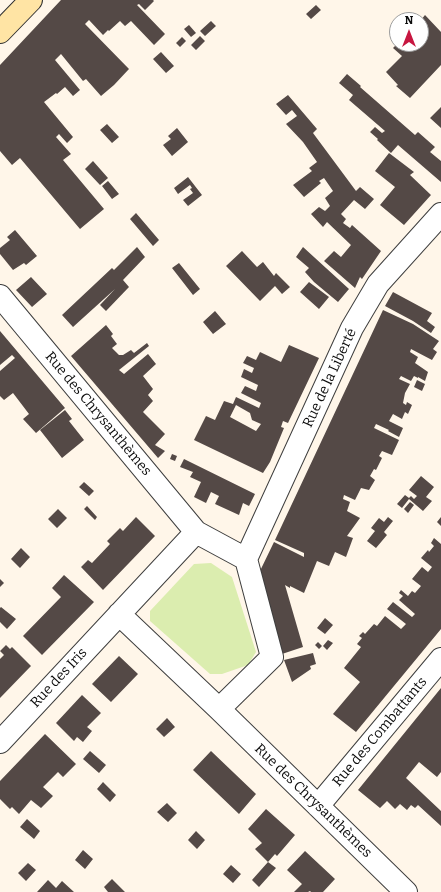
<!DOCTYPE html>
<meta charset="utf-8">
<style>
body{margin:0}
#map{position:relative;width:441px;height:892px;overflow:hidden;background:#fff6e9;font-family:Bitter,serif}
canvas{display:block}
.north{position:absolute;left:389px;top:12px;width:40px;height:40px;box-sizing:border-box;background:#fff;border:1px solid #9d9d9d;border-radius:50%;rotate:0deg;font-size:11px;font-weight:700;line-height:16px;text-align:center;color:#0b0b0b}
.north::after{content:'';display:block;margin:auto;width:14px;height:18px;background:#c71640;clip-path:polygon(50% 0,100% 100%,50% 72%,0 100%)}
</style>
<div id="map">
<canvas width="441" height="892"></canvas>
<div class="north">N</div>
</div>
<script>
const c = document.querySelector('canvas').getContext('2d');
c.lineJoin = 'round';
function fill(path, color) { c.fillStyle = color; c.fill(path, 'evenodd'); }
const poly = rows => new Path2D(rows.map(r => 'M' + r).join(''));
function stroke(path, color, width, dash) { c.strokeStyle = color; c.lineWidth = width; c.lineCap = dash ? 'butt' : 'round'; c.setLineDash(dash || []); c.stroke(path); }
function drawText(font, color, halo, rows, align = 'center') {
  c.font = font + ' Bitter,serif'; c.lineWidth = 4; c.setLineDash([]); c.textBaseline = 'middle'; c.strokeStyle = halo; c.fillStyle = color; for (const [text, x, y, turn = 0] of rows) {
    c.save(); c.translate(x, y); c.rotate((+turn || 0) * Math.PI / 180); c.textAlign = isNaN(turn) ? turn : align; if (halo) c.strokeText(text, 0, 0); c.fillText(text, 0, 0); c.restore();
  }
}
fill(poly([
 [211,563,232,577,256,652,248,665,222,674,210,674,150,621,150,611,194,564]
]), '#dbedaf');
fill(poly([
 [61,0,153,0,154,1,145,10,139,4,137,5,165,34,154,45,131,21,125,26,120,21,109,31,108,30,103,35,89,20,85,24,129,69,114,85,101,96,86,79,83,81,61,54,55,60,80,90,73,96,65,87,57,94,56,93,44,102,73,137,67,143,59,134,56,137,71,154,63,160,104,209,80,229,20,158,12,165,0,151,0,65],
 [316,5,321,10,311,19,306,14],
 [425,15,441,32,441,65,410,98,396,86,398,85,386,72,402,56,393,48,397,44,421,44,421,20],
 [211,21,216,26,205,36,200,31],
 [189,25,196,33,191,37,184,29],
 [200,36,205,41,196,50,191,45],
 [182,37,186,41,180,47,176,43],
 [161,52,174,66,166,73,153,59],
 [347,74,361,86,360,87,415,135,418,132,435,147,430,152,441,161,441,182,398,145,391,153,377,140,378,139,370,132,375,127,382,133,385,131,349,100,353,95,339,83],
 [288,95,317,129,313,133,356,191,360,187,374,199,365,209,354,200,341,214,346,219,343,223,350,228,352,225,381,251,362,279,360,277,355,288,324,261,334,251,341,257,351,245,327,222,323,227,311,214,319,207,325,211,330,206,325,198,333,191,324,178,319,181,321,183,304,197,293,185,312,171,309,168,317,162,303,142,286,124,297,116,292,110,286,115,276,104],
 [441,107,441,128,430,118],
 [107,124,119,137,112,143,100,130],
 [177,128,188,142,172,156,163,145,171,139,168,136],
 [389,153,414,172,410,175,431,195,404,225,380,205,395,187,375,171],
 [93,161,108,178,100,185,85,169],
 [188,177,202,195,188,206,183,200,193,193,190,189,192,188,190,185,178,194,174,188],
 [108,181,119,194,112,199,102,186],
 [136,213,159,240,153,246,130,219],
 [15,230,37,256,26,265,24,263,13,270,0,254,0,248,10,240,7,237],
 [137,247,145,257,123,280,129,287,106,311,100,305,115,289,73,327,62,315,112,268,114,270],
 [303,247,349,289,338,302,314,282,305,272,309,268,296,257],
 [242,251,257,267,263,262,274,276,276,273,290,287,282,294,275,286,260,301,226,266],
 [179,263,200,289,193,295,172,268],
 [31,277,47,294,32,307,16,290],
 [309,282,329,297,319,309,300,292],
 [393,292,432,313,427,321,435,327,431,333,413,321,385,306],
 [383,310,413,324,439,341,433,349,437,352,432,360,411,349,410,352,418,357,415,363,428,372,425,381,418,377,418,378,414,376,411,381,401,376,399,379,410,384,405,393,403,403,406,405,407,402,412,405,408,414,405,412,402,419,393,414,389,421,403,428,399,437,388,431,389,430,376,424,374,428,399,440,392,455,382,451,379,456,382,458,376,470,374,469,370,476,375,480,369,490,361,488,355,500,344,495,343,499,350,502,347,511,360,518,347,536,353,538,346,557,335,552,329,566,317,561,304,593,290,586,290,588,285,585,303,647,282,654,259,573,274,542,304,557,304,553,275,540],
 [215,311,226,324,213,334,203,322],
 [106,325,113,334,111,336,117,344,112,348,119,355,123,355,131,350,134,353,147,343,149,346,119,370,124,374,148,354,156,364,143,376,153,389,148,395,153,401,143,412,165,434,155,445,165,451,158,458,71,356],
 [0,331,65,408,36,433,23,419,29,414,13,393,4,400,0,396,0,371,15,358,12,355,0,365],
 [289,345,319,358,288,423,283,421,281,427,284,428,270,462,263,473,194,440,206,416,215,420,224,401,233,404,236,397,259,408,261,403,241,393,245,386,256,391,258,385,241,377,244,369,252,373,254,368,243,363,247,356,256,360,260,352,281,362],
 [236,405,250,413,252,420,261,424,256,431,230,417],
 [417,380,425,384,422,391,414,387],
 [65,410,72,419,69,421,84,440,62,458,40,430],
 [172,454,177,456,175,461,170,459],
 [184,459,255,494,249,506,243,503,239,515,215,504,219,496,211,492,206,503,194,497,201,482,190,477,193,472,180,467],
 [421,476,434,487,426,497,432,501,423,511,409,499,402,508,397,504,405,495,409,498,411,496,414,499,417,496,409,490],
 [84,482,94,491,89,496,79,487],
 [410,502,414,505,408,513,404,509],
 [87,506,97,517,95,520,84,509],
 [58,509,67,518,57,528,48,519],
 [136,517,155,536,103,590,81,567,88,560,92,563,110,544,107,541,120,528,123,531],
 [388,517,393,521,384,532,387,535,376,548,367,541,375,531,371,528,379,518,384,522],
 [441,517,441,526,437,522],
 [434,538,441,544,441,629,356,732,333,714,360,682,344,668,361,647,357,644,362,638,359,636,363,632,365,634,374,624,377,626,385,616,401,629,406,624,387,609,393,602,412,617,415,614,399,600,403,596,399,593,401,590,408,596,412,591,415,593,421,586,412,579,422,567,428,572,432,567,421,558,428,550,429,552,434,546,431,543],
 [21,548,30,557,20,568,11,559],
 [64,575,94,602,42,655,23,636,61,597,52,588],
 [0,579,4,583,0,587],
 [1,607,16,619,7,629,0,622,0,608],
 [325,618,333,625,325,634,317,628],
 [328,640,333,643,327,650,323,646],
 [318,642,322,646,319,649,315,645],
 [6,645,10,649,12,647,31,666,0,698,0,659,4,655,0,651],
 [313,653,316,664,310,666,311,669,292,682,284,660],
 [119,656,138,674,111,702,92,684],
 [441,688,441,772,437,777,419,762,406,778,441,811,441,826,418,805,415,808,411,805,407,810,400,804,395,809,387,801,380,808,358,790],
 [82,695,101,713,87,727,92,731,83,742,77,737,74,741,56,723],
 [167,718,175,727,164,737,156,729],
 [45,734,76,764,63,777,58,772,43,787,53,796,41,808,31,800,19,814,12,807,10,809,0,799,0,781],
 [90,751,106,765,99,773,83,759],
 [211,751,256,794,239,814,193,770],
 [103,782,116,795,110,802,97,789],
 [167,803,177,813,168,822,157,812],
 [266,809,295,835,277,856,275,854,268,862,276,868,259,887,252,880,268,862,255,849,262,843,248,829],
 [27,819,40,831,34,839,20,827],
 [196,831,205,840,197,849,188,840],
 [83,850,93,859,85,869,75,860],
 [305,851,335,879,323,892,311,892,310,891,308,892,294,892,302,884,287,870],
 [28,863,36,870,26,881,18,873],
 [231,865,241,874,233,883,223,874],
 [112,879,125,892,108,892,104,887],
 [48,880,56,888,62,881,74,892,37,892]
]), '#544946');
const minor = poly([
 [0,296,196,532,246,559,272,657,219,709],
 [246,559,352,328,378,284,441,214],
 [119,614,219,709,406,892],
 [0,742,196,532],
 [318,806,441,659]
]);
const secondary = poly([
 [0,32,31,0]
]);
stroke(minor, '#3e3e3e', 24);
stroke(secondary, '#2d2d2d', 24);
stroke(minor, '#fff', 22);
stroke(secondary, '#ffe4a4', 22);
drawText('14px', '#0b0b0b', '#fff', [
 ["Rue de la Liberté",330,378,-65],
 ["Rue des Chrysanthèmes",98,414,50],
 ["Rue des Iris",59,678,-47],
 ["Rue des Combattants",380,732,-50],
 ["Rue des Chrysanthèmes",313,801,44]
]);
</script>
